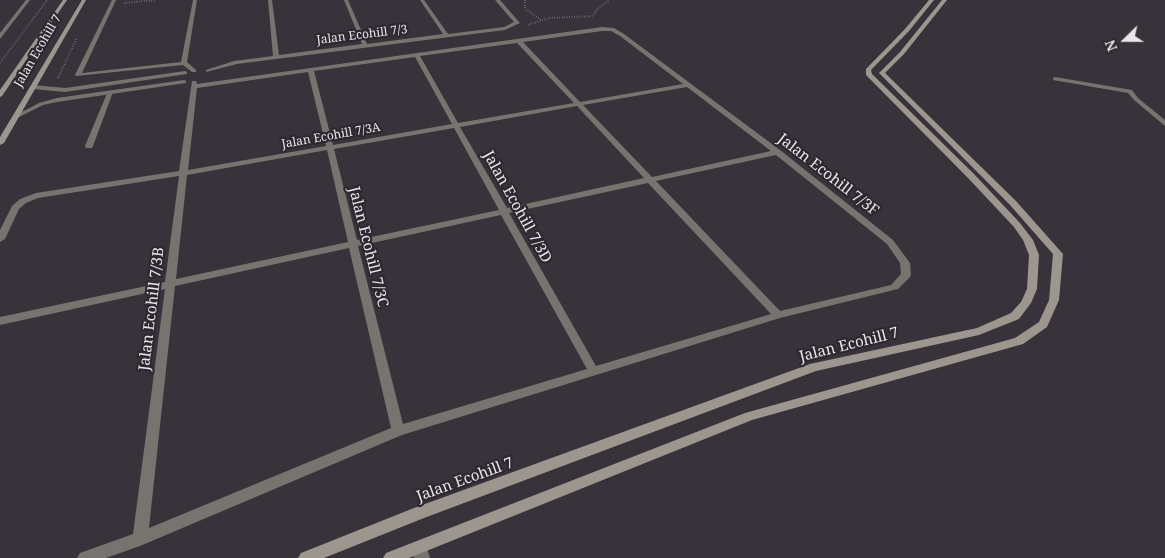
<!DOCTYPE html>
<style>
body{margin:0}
#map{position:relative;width:1165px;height:558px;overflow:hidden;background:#38323b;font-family:"Noto Serif",serif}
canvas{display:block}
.north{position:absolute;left:1100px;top:15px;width:50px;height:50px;-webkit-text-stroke:4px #2e2831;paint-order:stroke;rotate:248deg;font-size:14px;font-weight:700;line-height:20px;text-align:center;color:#e8e5eb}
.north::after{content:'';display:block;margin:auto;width:18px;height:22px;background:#e8e5eb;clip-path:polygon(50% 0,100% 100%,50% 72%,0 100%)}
</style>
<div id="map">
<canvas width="1165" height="558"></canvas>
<div class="north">N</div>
</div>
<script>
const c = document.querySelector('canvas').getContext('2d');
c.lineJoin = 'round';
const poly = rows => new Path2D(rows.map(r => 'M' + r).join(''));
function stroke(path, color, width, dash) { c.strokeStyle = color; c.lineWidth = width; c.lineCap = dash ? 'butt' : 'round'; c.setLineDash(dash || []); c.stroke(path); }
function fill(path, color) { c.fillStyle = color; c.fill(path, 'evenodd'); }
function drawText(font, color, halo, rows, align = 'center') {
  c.font = font + ' "Noto Serif",serif'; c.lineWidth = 4.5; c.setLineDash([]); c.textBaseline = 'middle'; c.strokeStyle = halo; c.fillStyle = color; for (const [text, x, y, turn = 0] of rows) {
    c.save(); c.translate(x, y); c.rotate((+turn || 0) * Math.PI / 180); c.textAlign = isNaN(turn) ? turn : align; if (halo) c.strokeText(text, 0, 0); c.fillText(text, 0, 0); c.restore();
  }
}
stroke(poly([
 [525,0,525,9,541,20],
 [124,3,156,0],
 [528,25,549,18,593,16,597,9,610,0],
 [0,63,47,0],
 [58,78,77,38]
]), '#97939a', 2, [0.5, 2]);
fill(poly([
 [1055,77,1132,90,1138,98,1165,120,1165,126,1134,100,1128,93,1053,80,1053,78,1055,77],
 [108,91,113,92,93,146,92,148,86,148,85,146,108,91],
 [420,540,425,542,430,558,414,558,413,547,415,542,420,540]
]), '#77736e');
fill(poly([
 [26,0,30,0,0,39,0,33,26,0],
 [112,0,116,0,82,73,181,62,193,0,197,0,187,62,196,70,196,72,192,72,183,65,76,76,75,75,112,0],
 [268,0,272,0,279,55,362,44,344,0,348,0,367,44,443,34,420,0,424,0,448,34,504,27,514,22,495,0,500,0,520,23,505,30,237,64,206,72,206,70,234,61,273,56,268,0],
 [602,27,614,28,624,34,780,150,893,240,910,263,911,275,910,277,898,289,780,318,402,435,140,546,106,558,77,558,80,553,133,534,165,289,0,325,0,317,165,282,179,176,38,198,26,203,19,209,5,239,0,242,0,230,12,206,20,199,36,193,179,171,192,81,196,81,197,84,602,27],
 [602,31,611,31,620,36,683,84,580,102,523,42,602,31],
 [517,43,574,103,458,123,420,56,517,43],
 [415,57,452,124,333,145,314,71,415,57],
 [308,72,326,146,188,170,197,88,308,72],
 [687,87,771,151,652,177,583,105,687,87],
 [577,106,644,178,507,208,460,127,577,106],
 [454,128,499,210,357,240,334,149,454,128],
 [327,150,348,242,176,279,187,175,327,150],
 [776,155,887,244,900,263,901,274,891,285,780,311,656,181,776,155],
 [648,183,771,314,596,366,509,213,648,183],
 [501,215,587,369,403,424,358,246,501,215],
 [349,248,391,428,149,528,175,286,349,248],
 [185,71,187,72,187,74,65,92,33,89,30,87,33,85,65,88,185,71],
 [184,80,186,81,186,83,57,102,43,105,17,118,12,117,39,103,57,98,184,80]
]), '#77736e');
fill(poly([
 [63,0,67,0,2,96,0,97,0,90,63,0],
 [82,0,86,0,4,143,0,145,0,137,82,0],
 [929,0,934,0,909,31,871,70,872,74,974,174,1020,223,1033,240,1039,255,1037,289,1031,303,1019,319,979,335,816,371,424,518,324,558,298,558,301,553,414,508,810,364,977,328,1011,313,1021,302,1027,289,1029,255,1023,240,1014,227,968,178,866,75,866,69,905,29,929,0],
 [942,0,947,0,904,54,885,73,1016,201,1063,254,1059,300,1047,327,1023,344,752,420,409,558,383,558,386,553,745,413,1015,338,1039,322,1049,300,1053,254,1010,205,879,73,900,52,942,0]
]), '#9c968e');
drawText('12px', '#e8e5eb', '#2e2831', [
 ["Jalan Ecohill 7/3",362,35,-7],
 ["Jalan Ecohill 7",38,51,-60],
 ["Jalan Ecohill 7/3A",331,136,-10]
]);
drawText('15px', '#e8e5eb', '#2e2831', [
 ["Jalan Ecohill 7/3F",828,175,38],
 ["Jalan Ecohill 7/3D",517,207,61],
 ["Jalan Ecohill 7/3C",368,247,76],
 ["Jalan Ecohill 7/3B",152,309,-83],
 ["Jalan Ecohill 7",849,345,-14],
 ["Jalan Ecohill 7",465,480,-20]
]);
</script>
